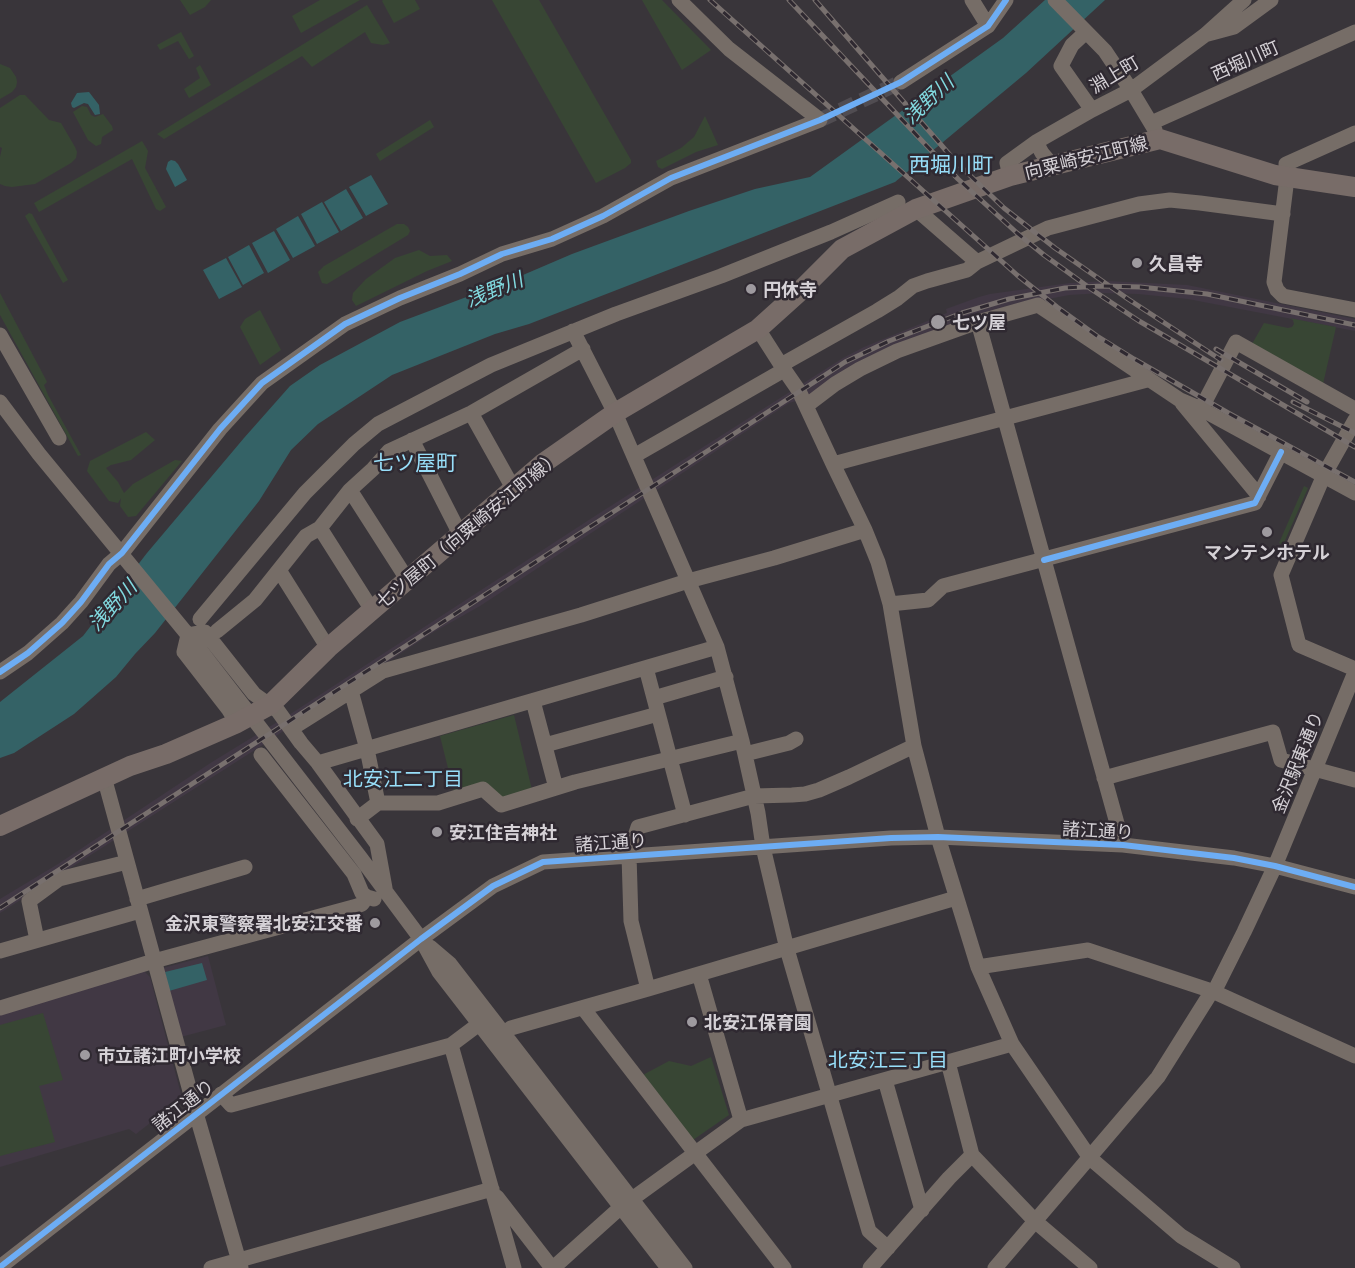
<!DOCTYPE html>
<meta charset="utf-8">
<style>
body{margin:0}
canvas{display:block;background:#39353a}
</style>
<canvas width="1355" height="1268"></canvas>
<script>
const c = document.querySelector('canvas').getContext('2d');
c.lineJoin = 'round';
function fill(path, color) { c.fillStyle = color; c.fill(path, 'evenodd'); }
const poly = rows => new Path2D(rows.map(r => 'M' + r).join(''));
function stroke(path, color, width, dash) { c.strokeStyle = color; c.lineWidth = width; c.lineCap = dash ? 'butt' : 'round'; c.setLineDash(dash || []); c.stroke(path); }
function drawText(font, color, halo, rows, align = 'center') {
  c.font = font + ' Georgia,"Noto Sans JP",serif'; c.lineWidth = 5; c.setLineDash([]); c.textBaseline = 'middle'; c.strokeStyle = halo; c.fillStyle = color; for (const [text, x, y, turn = 0] of rows) {
    c.save(); c.translate(x, y); c.rotate((+turn || 0) * Math.PI / 180); c.textAlign = isNaN(turn) ? turn : align; if (halo) c.strokeText(text, 0, 0); c.fillText(text, 0, 0); c.restore();
  }
}
fill(poly([
 [1107,281,1187,285,1355,319,1355,331,1188,299,1138,294,1102,293,1069,295,1038,301,819,390,799,400,789,403,480,606,432,633,346,689,261,746,0,913,0,899,58,864,212,762,292,713,595,516,843,358,864,347,947,313,946,309,979,297,990,294,1070,283],
 [208,956,226,1025,173,1039,159,969],
 [143,970,150,977,182,1098,136,1134,129,1129,0,1167,0,1011]
]), '#413844');
fill(poly([
 [180,0,211,0,205,7,190,15],
 [320,0,360,0,301,33,292,16],
 [383,0,415,0,420,9,394,23,382,1],
 [492,0,539,0,631,160,631,163,625,168,596,183],
 [642,0,662,0,711,50,682,70],
 [367,5,390,43,383,45,371,43,365,32,312,67,302,56,164,139,157,134],
 [181,32,194,56,189,59,178,41,160,50,157,45],
 [0,64,10,68,16,77,17,82,16,87,12,92,0,99],
 [200,65,211,85,189,98,184,89,200,78,196,68],
 [20,95,25,95,49,120,61,123,75,147,77,152,76,158,71,163,35,184,12,187,5,186,0,184,0,157,2,148,0,147,0,108],
 [82,106,87,107,91,115,95,117,103,114,112,126,113,130,102,137,101,144,96,146,88,140,73,112],
 [705,116,718,145,696,152,662,169,658,167,656,161,681,148,694,137],
 [430,120,434,127,380,161,376,154],
 [142,141,148,151,145,168,166,207,160,211,156,209,132,159,39,212,34,203],
 [29,213,32,214,68,280,63,283,25,216],
 [397,224,404,224,408,227,410,231,408,235,327,284,322,283,318,272,324,266],
 [419,250,430,256,447,255,452,261,427,271,356,306,352,300,353,293,366,279,395,258],
 [0,293,45,378,47,382,44,385,48,395,81,455,78,456,0,315],
 [260,310,281,350,260,365,240,327,245,319],
 [1289,318,1336,327,1323,384,1252,344,1264,323,1288,328,1292,327,1294,324,1293,320],
 [146,432,155,440,131,460,111,465,106,468,118,482,124,493,133,484,175,460,182,461,136,516,128,517,120,506,121,498,118,503,109,501,87,471,90,461],
 [1304,486,1308,488,1283,545,1279,543],
 [514,715,532,790,501,798,455,796,440,736],
 [43,1013,63,1080,39,1086,55,1142,0,1156,0,1025],
 [711,1057,729,1115,690,1142,639,1077,669,1061,691,1066]
]), '#384634');
fill(poly([
 [1045,0,1105,0,1026,73,895,182,529,324,495,334,392,375,318,424,291,450,259,501,155,633,135,654,116,677,74,714,14,753,0,758,0,702,83,636,147,553,244,438,290,386,320,365,400,322,509,281,572,254,689,211,755,189,810,177,1003,38],
 [89,92,99,105,100,114,95,115,88,104,84,103,74,108,72,107,71,103,77,93],
 [171,160,175,161,178,164,187,180,175,187,166,169,168,162],
 [371,175,388,204,366,216,349,187],
 [346,189,363,218,341,231,324,202],
 [322,202,339,232,317,244,301,214],
 [298,216,315,246,293,258,276,229],
 [274,231,290,260,268,273,252,243],
 [249,245,264,273,243,285,228,257],
 [226,258,242,287,219,299,203,270],
 [202,963,207,980,169,991,165,972]
]), '#346266');
stroke(poly([
 [820,120,901,82]
]), '#504c51', 15, [15, 8]);
stroke(poly([
 [679,0,729,49,820,120],
 [972,0,988,26],
 [1055,0,1105,51,1131,90,1155,130],
 [1086,32,1072,45,1061,66,1092,110],
 [1208,34,1234,27,1271,0],
 [901,82,988,26,1006,0],
 [1151,123,1355,32],
 [1355,133,1286,164,1287,178,1274,282,1277,290,1283,296,1355,310],
 [1036,142,1042,153,1052,165],
 [1010,176,1007,163,1036,142,1092,110,1131,90,1205,35,1244,0],
 [916,209,977,262],
 [978,322,1123,845],
 [758,329,781,365,799,391,833,464,865,530,878,562,890,604,914,746,938,837,978,967,1012,1044,1090,1158,1181,1236,1233,1268],
 [573,331,615,413,717,647,742,741,758,813,763,847,787,949,869,1231,888,1248],
 [0,335,59,438],
 [781,365,877,311,898,298,913,286,927,281,967,270,977,262,1048,228,1139,204,1170,200,1200,203,1283,214],
 [0,402,39,454,197,646,360,857,421,939,439,972,668,1268],
 [1182,403,1259,496],
 [806,406,835,384,860,369,897,351,978,322,1038,305,1180,400,1201,409,1355,493],
 [1201,409,1236,342,1355,409],
 [471,413,513,488],
 [1355,420,1324,475,1281,575,1299,645,1355,669],
 [412,440,460,534],
 [634,456,784,370],
 [833,464,1147,380],
 [350,490,407,579],
 [320,528,372,610],
 [279,570,328,648],
 [890,604,928,600,943,586,1255,503,1281,452],
 [200,619,305,493,354,444,378,424,491,365,616,314,721,276,831,232,898,202],
 [217,631,255,600,306,536,320,528,350,490,373,469,389,451,471,413,583,349],
 [646,668,685,815],
 [0,672,28,653,62,623,81,602,109,564,122,553,220,429,262,383,345,324,400,298,460,274,502,254,552,239,603,216,671,178,820,120],
 [351,691,367,749,378,803],
 [654,698,726,677],
 [533,701,556,788],
 [237,723,229,710,184,652,188,635,205,632,254,694,278,711,301,743,318,763,377,844,385,888],
 [291,729,383,671,581,615,688,581,774,558,865,530],
 [545,745,658,714],
 [745,754,789,743,796,739],
 [261,755,354,874,362,893,367,897,374,899],
 [318,763,717,647],
 [104,777,196,1113,241,1268],
 [1104,778,1273,732,1281,760,1355,780],
 [357,819,378,803,438,803,483,789,501,805,575,782,742,741],
 [137,899,245,867],
 [37,940,29,901,59,879,127,862],
 [430,947,450,964,685,1268],
 [0,951,140,911],
 [978,967,1088,950,1212,991,1355,1056],
 [699,974,741,1120],
 [648,989,631,921,629,855,638,827,754,796,792,795,805,794,819,790,849,777,914,746],
 [0,1008,154,961,357,906,362,904,367,897],
 [583,1008,784,1268],
 [493,1042,511,1028,648,989,956,898],
 [451,1045,514,1268],
 [948,1062,972,1155,1036,1222,1090,1268],
 [885,1080,922,1210],
 [221,1094,231,1105,451,1045,479,1024],
 [497,1197,552,1268],
 [0,1267,421,939,493,886,543,862,891,838,938,837,984,839,1123,845,1234,858,1275,866,1355,887],
 [211,1268,492,1189],
 [553,1268,621,1207,741,1120,1012,1044],
 [870,1268,949,1178,972,1155],
 [995,1268,1158,1077,1212,991,1216,988,1244,932,1275,866,1355,672]
]), '#766d67', 15);
stroke(poly([
 [0,826,130,766,166,754,237,723,270,705,328,648,542,464,615,413,758,329,798,293,842,249,916,209,1010,176,1160,139,1275,175,1355,187]
]), '#786c68', 20);
const rail = poly([
 [710,0,1017,275,1057,307,1097,336,1134,359,1230,414,1355,482],
 [789,0,958,179,1017,233,1044,255,1091,289,1139,321,1355,447],
 [815,0,956,162,1004,208,1055,248,1128,299,1221,360],
 [1216,349,1307,402],
 [1293,402,1355,433],
 [0,908,822,377,845,362,889,341,962,313,1009,299,1065,288,1102,286,1140,287,1207,294,1355,325]
]);
stroke(rail, '#78706e', 5);
stroke(rail, '#2f2931', 3, [9]);
stroke(poly([
 [1044,560,1255,503,1281,452],
 [0,672,28,653,62,623,81,602,109,564,122,553,220,429,262,383,345,324,400,298,460,274,502,254,552,239,603,216,671,178,820,120,901,82,988,26,1006,0],
 [0,1267,421,939,493,886,543,862,891,838,938,837,984,839,1123,845,1234,858,1275,866,1355,887]
]), '#6dadf4', 6);
for (const [x, y, r, color] of [
 [1137,263,6,"#9e9a9f"],
 [751,289,6,"#9e9a9f"],
 [938,322,8,"#9e9a9f"],
 [1267,532,6,"#9e9a9f"],
 [437,832,6,"#9e9a9f"],
 [375,923,6,"#9e9a9f"],
 [692,1022,6,"#9e9a9f"],
 [85,1055,6,"#9e9a9f"]
]) { const dot = new Path2D(); dot.arc(x, y, r, 0, 2 * Math.PI); c.fillStyle = color; c.fill(dot); stroke(dot, '#2f2931', 2); }
drawText('18px', '#d5d1d6', '#2f2931', [
 ["西堀川町",1245,60,-24],
 ["淵上町",1114,74,-31],
 ["向粟崎安江町線",1086,157,-14],
 ["七ツ屋町（向粟崎安江町線）",468,529,-40],
 ["金沢駅東通り",1297,762,-68],
 ["諸江通り",1098,830,3],
 ["諸江通り",611,842,-4],
 ["諸江通り",183,1105,-38]
]);
drawText('bold 18px', '#d5d1d6', '#2f2931', [
 ["久昌寺",1149,263],
 ["円休寺",763,289],
 ["七ツ屋",952,322],
 ["マンテンホテル",1267,552,"center"],
 ["安江住吉神社",449,832],
 ["金沢東警察署北安江交番",363,923,"right"],
 ["北安江保育園",704,1022],
 ["市立諸江町小学校",97,1055]
], 'left');
drawText('italic 20px', '#81d9df', '#2f2931', [
 ["浅野川",928,99,-43],
 ["浅野川",494,289,-22],
 ["浅野川",112,605,-47]
]);
drawText('20px', '#98dffa', '#2f2931', [
 ["北安江二丁目",403,778],
 ["北安江三丁目",888,1059]
]);
drawText('21px', '#98dffa', '#2f2931', [
 ["西堀川町",951,164],
 ["七ツ屋町",415,462]
]);
</script>
